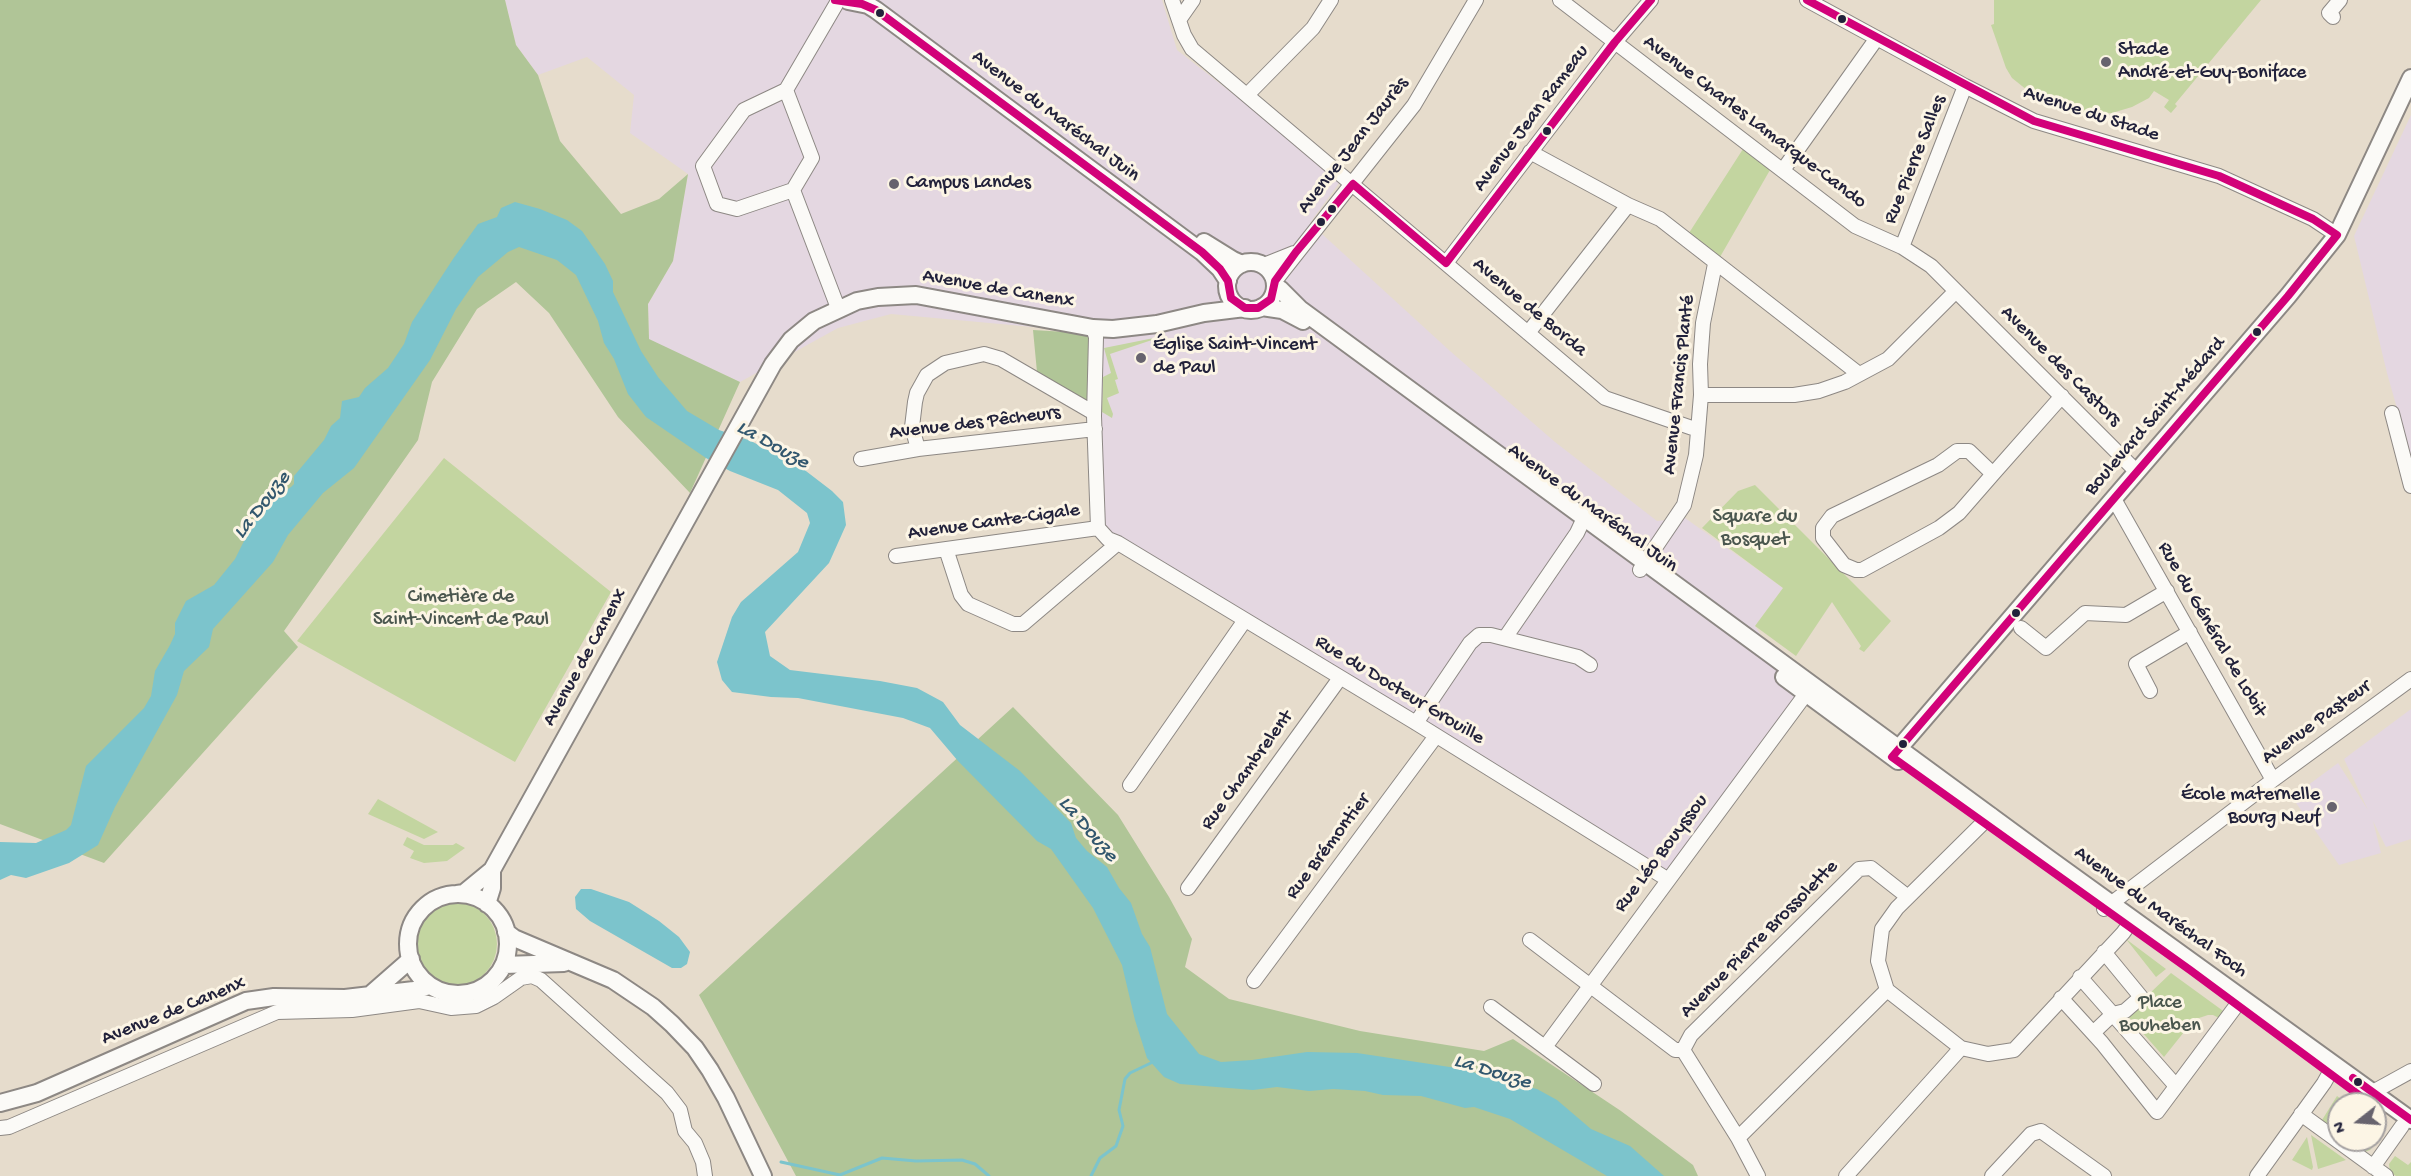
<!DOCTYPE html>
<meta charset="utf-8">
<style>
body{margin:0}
#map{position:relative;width:2411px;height:1176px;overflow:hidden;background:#e6dccc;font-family:"Gochi Hand",sans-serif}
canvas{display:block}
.north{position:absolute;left:2327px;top:1092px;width:60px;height:60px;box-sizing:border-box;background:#fcf5e5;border:2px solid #a5a1a1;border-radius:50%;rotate:253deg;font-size:16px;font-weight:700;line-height:24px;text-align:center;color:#22223b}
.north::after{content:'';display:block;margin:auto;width:21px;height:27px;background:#67636e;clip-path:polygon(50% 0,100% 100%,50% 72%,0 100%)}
</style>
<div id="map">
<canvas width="2411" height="1176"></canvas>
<div class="north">N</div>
</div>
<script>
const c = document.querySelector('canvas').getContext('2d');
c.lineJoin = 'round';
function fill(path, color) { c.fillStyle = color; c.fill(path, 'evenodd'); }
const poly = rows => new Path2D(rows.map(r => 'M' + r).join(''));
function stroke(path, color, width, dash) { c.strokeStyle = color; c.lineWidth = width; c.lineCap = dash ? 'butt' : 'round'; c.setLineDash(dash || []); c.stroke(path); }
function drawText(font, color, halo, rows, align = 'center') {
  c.font = font + ' "Gochi Hand",sans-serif'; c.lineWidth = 6; c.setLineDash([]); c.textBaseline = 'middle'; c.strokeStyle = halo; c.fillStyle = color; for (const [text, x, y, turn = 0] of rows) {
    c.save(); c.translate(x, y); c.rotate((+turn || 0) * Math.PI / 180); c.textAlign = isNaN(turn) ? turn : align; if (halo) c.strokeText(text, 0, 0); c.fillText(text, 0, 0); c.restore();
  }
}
fill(poly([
 [505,0,1162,0,1177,50,1342,179,1310,223,1450,351,1555,442,1657,521,1685,518,1783,588,1755,626,1804,702,1669,879,1104,532,1099,333,891,314,838,328,740,382,649,340,648,304,673,261,688,174,630,133,634,95,587,57,538,75,516,45],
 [2411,115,2411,458,2387,373,2354,236],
 [2411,709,2411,839,2386,847,2373,821,2381,853,2339,865,2292,797,2338,763,2368,810,2344,759]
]), '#e4d7e1');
fill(poly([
 [1994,0,2261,0,2175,104,2177,106,2171,113,2164,107,2169,100,2154,91,2149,98,2132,107,2112,113,2092,115,2072,110,2052,101,2047,106,2012,78,2006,68,1991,25,1994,24],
 [1743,149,1770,170,1720,257,1689,233],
 [1164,336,1110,354,1118,379,1115,380,1119,393,1107,398,1113,414,1112,418,1102,412,1103,377,1111,373,1104,348],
 [444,458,611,592,515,762,297,641],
 [1755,485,1891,621,1864,652,1859,649,1861,646,1832,602,1796,656,1755,626,1783,588,1702,528,1738,491],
 [378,799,438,832,424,839,368,814],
 [407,837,424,845,453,845,456,843,465,848,447,861,424,863,410,858,414,851,403,845],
 '413 944a42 42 0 1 1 84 0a42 42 0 1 1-84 0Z',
 [2126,939,2166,969,2156,977],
 [2171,973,2226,1013,2221,1019,2213,1015,2208,1015,2193,1020,2188,1026,2183,1023,2180,1029,2184,1032,2164,1057,2127,1015],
 [2337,1096,2348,1104,2339,1104,2339,1133,2322,1120],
 [2311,1135,2346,1160,2318,1169],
 [2307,1137,2313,1167,2312,1170,2292,1160],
 [2348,1140,2374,1140,2376,1142,2370,1150,2365,1152],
 [2395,1156,2408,1165,2411,1162,2411,1176,2396,1176,2390,1172,2389,1164]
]), '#c3d5a0');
fill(poly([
 [0,0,505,0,516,45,538,75,560,141,621,214,659,199,688,174,673,261,648,304,649,339,740,382,690,493,618,417,549,313,516,282,477,309,432,382,418,440,284,631,298,647,104,863,0,824],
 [1033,330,1083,333,1090,339,1089,397,1085,402,1037,372],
 [1013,707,1118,815,1169,897,1192,939,1185,967,1229,999,1360,1031,1484,1051,1513,1039,1621,1111,1693,1165,1698,1176,796,1176,699,995]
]), '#b0c597');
fill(poly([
 [515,202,540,209,567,220,582,231,605,264,613,281,613,292,641,351,658,377,687,411,719,430,751,441,802,468,832,491,843,502,846,525,829,563,765,632,770,656,790,670,880,681,917,688,943,702,960,725,1020,771,1071,823,1076,838,1087,851,1107,867,1119,888,1131,903,1142,934,1150,947,1167,1014,1199,1054,1221,1062,1252,1060,1307,1052,1357,1053,1463,1069,1505,1082,1537,1089,1557,1100,1591,1129,1630,1146,1664,1176,1607,1176,1510,1119,1474,1107,1465,1108,1421,1096,1383,1095,1365,1091,1333,1089,1309,1091,1277,1087,1253,1090,1180,1084,1164,1077,1147,1058,1135,1020,1122,965,1093,908,1051,849,1037,841,958,761,930,728,903,718,798,698,771,697,732,692,722,680,717,662,732,617,741,602,798,552,810,523,807,513,778,490,730,471,706,458,646,417,628,394,614,359,604,343,598,321,576,275,557,260,519,247,508,252,478,277,456,309,430,360,354,468,323,493,288,535,273,562,213,629,209,647,184,671,177,695,115,807,98,845,69,863,26,878,11,875,0,880,0,842,36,843,66,830,71,825,86,766,144,708,151,696,155,671,170,645,175,634,175,623,186,601,214,585,235,559,260,509,291,487,294,484,294,476,324,440,331,426,340,418,342,401,359,397,365,388,388,368,404,344,412,322,453,259,478,224,497,217,501,208],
 [581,889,591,889,629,902,659,921,679,937,690,952,687,964,681,968,672,968,590,921,576,909,575,897]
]), '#7cc4cc');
stroke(poly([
 [781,1162,840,1175,882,1158,916,1161,962,1160,975,1164,989,1176],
 [1091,1176,1100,1158,1116,1146,1123,1126,1119,1110,1125,1079,1130,1073,1153,1062]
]), '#7cc4cc', 3);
const minor = poly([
 [1172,0,1184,35,1192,49,1605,398,1698,430],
 [1560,0,1855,226,1902,247,1931,266,2137,472],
 [1807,0,1965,86,2034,121,2219,176,2313,219,2337,235],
 [2333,17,2329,13,2340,0],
 [1179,20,1193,0],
 [786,90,812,158,793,190,737,209,717,204,703,166,744,110,786,90,838,1],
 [1247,95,1313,28,1331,0],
 [1530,152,1628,205,1660,219,1859,374],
 [1783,170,1877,38],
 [793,190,838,308],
 [1902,247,1965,86],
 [1446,263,1615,42,1651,0],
 [1264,265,1294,253],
 [1275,281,1414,105,1476,0],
 [1093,328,1096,337,1094,416,1098,528,1108,539,1118,543,1416,723,1667,879],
 [1528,333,1628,205],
 [1701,395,1794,395,1819,391,1845,382,1888,359,1956,291],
 [2392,413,2411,486],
 [918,449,912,427,915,402,917,393,927,375,945,363,984,354,1001,359,1094,413],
 [861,459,918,449,1095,429],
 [1993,474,1969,451,1957,451,1938,465,1832,516,1823,528,1823,538,1844,565,1856,570,1862,570,1939,528,1959,513,1993,474,2062,396],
 [2114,499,2273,780],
 [946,549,961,595,968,604,1013,624,1023,624,1118,543],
 [896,556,1098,528],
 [1640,570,1684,505,1696,455,1701,395,1700,364,1703,323,1715,264],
 [2021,628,2046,648,2085,613,2126,615,2167,591],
 [1505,638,1577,533,1584,518],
 [2150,691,2136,664,2190,632],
 [1416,723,1470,643,1479,635,1491,635,1578,657,1590,665],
 [1130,785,1245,620],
 [1188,888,1340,678],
 [2104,909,2273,780,2411,679],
 [1530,940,1675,1050,1683,1050,1738,1138,1758,1176],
 [2080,977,2176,1086],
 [1254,981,1436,736],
 [1887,990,1878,961,1882,929,1897,908,1991,815],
 [1887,990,1961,1048],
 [2061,998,2102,1043,2157,1112,2242,998],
 [1491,1007,1594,1084],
 [2093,1033,2113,1014,2125,1011,2141,997,2104,952],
 [1545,1047,1811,687],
 [1683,1050,1691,1035,1859,869,1871,868,1908,897],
 [2362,1098,2411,1071],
 [2301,1114,2386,1176],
 [0,1128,9,1127,277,1012,352,1010,419,1001,451,1008,476,1006,494,997,521,978,532,976,541,980,667,1093,680,1110,685,1131,695,1143,703,1162,705,1176],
 [1738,1138,1887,990],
 [2373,1167,2402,1126],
 [1846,1176,1961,1048,1988,1054,2014,1050,2123,933,2133,919],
 [1992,1176,2031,1134,2041,1131,2104,1176],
 [2257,1176,2324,1083,2334,1065]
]);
const major = poly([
 [848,1,868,5,876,10,1202,252,1220,269,1228,281],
 [1204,242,1233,260,1242,264],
 '1227 286a24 24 0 1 1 48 0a24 24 0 1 1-48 0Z',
 [1275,288,1280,289,1300,309,2048,858,2411,1120],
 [1262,307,1282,310,1303,321],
 [1784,677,1898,761],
 [1893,755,2288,296,2337,235,2411,78],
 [457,894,464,893,492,870,773,364,791,340,814,321,857,301,878,297,916,295,1093,328,1113,329,1157,324,1204,313,1245,308],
 '408 944a50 50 0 1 1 100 0a50 50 0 1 1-100 0Z',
 [487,904,492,888,492,870],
 [506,932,514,938,613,980,653,1007,672,1024,695,1048,710,1070,726,1098,763,1176],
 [504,965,564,963],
 [371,994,411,959],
 [0,1103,37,1093,246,1001,274,997,345,998,414,990,430,986]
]);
stroke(minor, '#8d8884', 16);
stroke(major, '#8d8884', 20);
stroke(minor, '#fbfaf7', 14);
stroke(major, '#fbfaf7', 16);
stroke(poly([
 [835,0,862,4,876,10,1202,252,1220,269,1228,281,1231,298,1245,308,1258,308,1271,299,1275,281,1296,252,1353,184],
 [1807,0,2034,121,2219,176,2313,219,2337,235],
 [1353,184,1446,263],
 [2337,235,2288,296,1892,757,2190,970,2371,1104],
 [1446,263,1615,42,1651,0],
 [2353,1078,2411,1120]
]), '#d20179', 8);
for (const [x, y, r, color] of [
 [880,13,5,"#22223b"],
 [1842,19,5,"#22223b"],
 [2106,62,6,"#67636e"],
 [1547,131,5,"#22223b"],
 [894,184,6,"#67636e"],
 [1332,209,5,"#22223b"],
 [1321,222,5,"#22223b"],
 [2257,332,5,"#22223b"],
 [1141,358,6,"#67636e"],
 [2016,613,5,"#22223b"],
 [1903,744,5,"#22223b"],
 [2332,807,6,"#67636e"],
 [2358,1082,5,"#22223b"]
]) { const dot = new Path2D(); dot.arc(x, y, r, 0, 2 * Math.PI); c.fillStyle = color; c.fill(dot); stroke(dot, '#fcf5e5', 2); }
drawText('20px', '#22223b', '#fcf5e5', [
 ["Stade",2118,51],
 ["André-et-Guy-Boniface",2118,74],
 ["Campus Landes",906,184],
 ["Église Saint-Vincent",1153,346],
 ["de Paul",1153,369],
 ["École maternelle",2320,796,"right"],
 ["Bourg Neuf",2320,819,"right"]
], 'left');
drawText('20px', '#22223b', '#fcf5e5', [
 ["Avenue du Stade",2091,115,18],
 ["Avenue du Maréchal Juin",1055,117,37],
 ["Avenue Jean Rameau",1532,119,-53],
 ["Avenue Charles Lamarque-Cando",1754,123,37],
 ["Avenue Jean Jaurès",1354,146,-52],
 ["Rue Pierre Salles",1916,160,-68],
 ["Avenue de Canenx",998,290,10],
 ["Avenue de Borda",1529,308,40],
 ["Avenue des Castors",2060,367,45],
 ["Avenue Francis Planté",1680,385,-84],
 ["Boulevard Saint-Médard",2156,417,-49],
 ["Avenue des Pêcheurs",975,424,-7],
 ["Avenue du Maréchal Juin",1592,509,36],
 ["Avenue Cante-Cigale",994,523,-8],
 ["Rue du Général de Lobit",2211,630,60],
 ["Avenue de Canenx",586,658,-61],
 ["Rue du Docteur Grouille",1399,691,31],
 ["Avenue Pasteur",2317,723,-36],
 ["Rue Chambrelent",1248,771,-54],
 ["Rue Brémontier",1329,847,-53],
 ["Rue Léo Bouyssou",1662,854,-53],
 ["Avenue du Maréchal Foch",2160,913,36],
 ["Avenue Pierre Brossolette",1760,940,-45],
 ["Avenue de Canenx",174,1012,-22]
]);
drawText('20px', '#4a564e', '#fcf5e5', [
 ["Square du",1755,518],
 ["Bosquet",1755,541],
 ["Cimetière de",461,598],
 ["Saint-Vincent de Paul",461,621],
 ["Place",2160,1004],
 ["Bouheben",2160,1027]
]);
drawText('italic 21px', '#32576e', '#fcf5e5', [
 ["La Douze",772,446,29],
 ["La Douze",263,506,-52],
 ["La Douze",1087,830,49],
 ["La Douze",1492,1073,17]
]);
</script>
